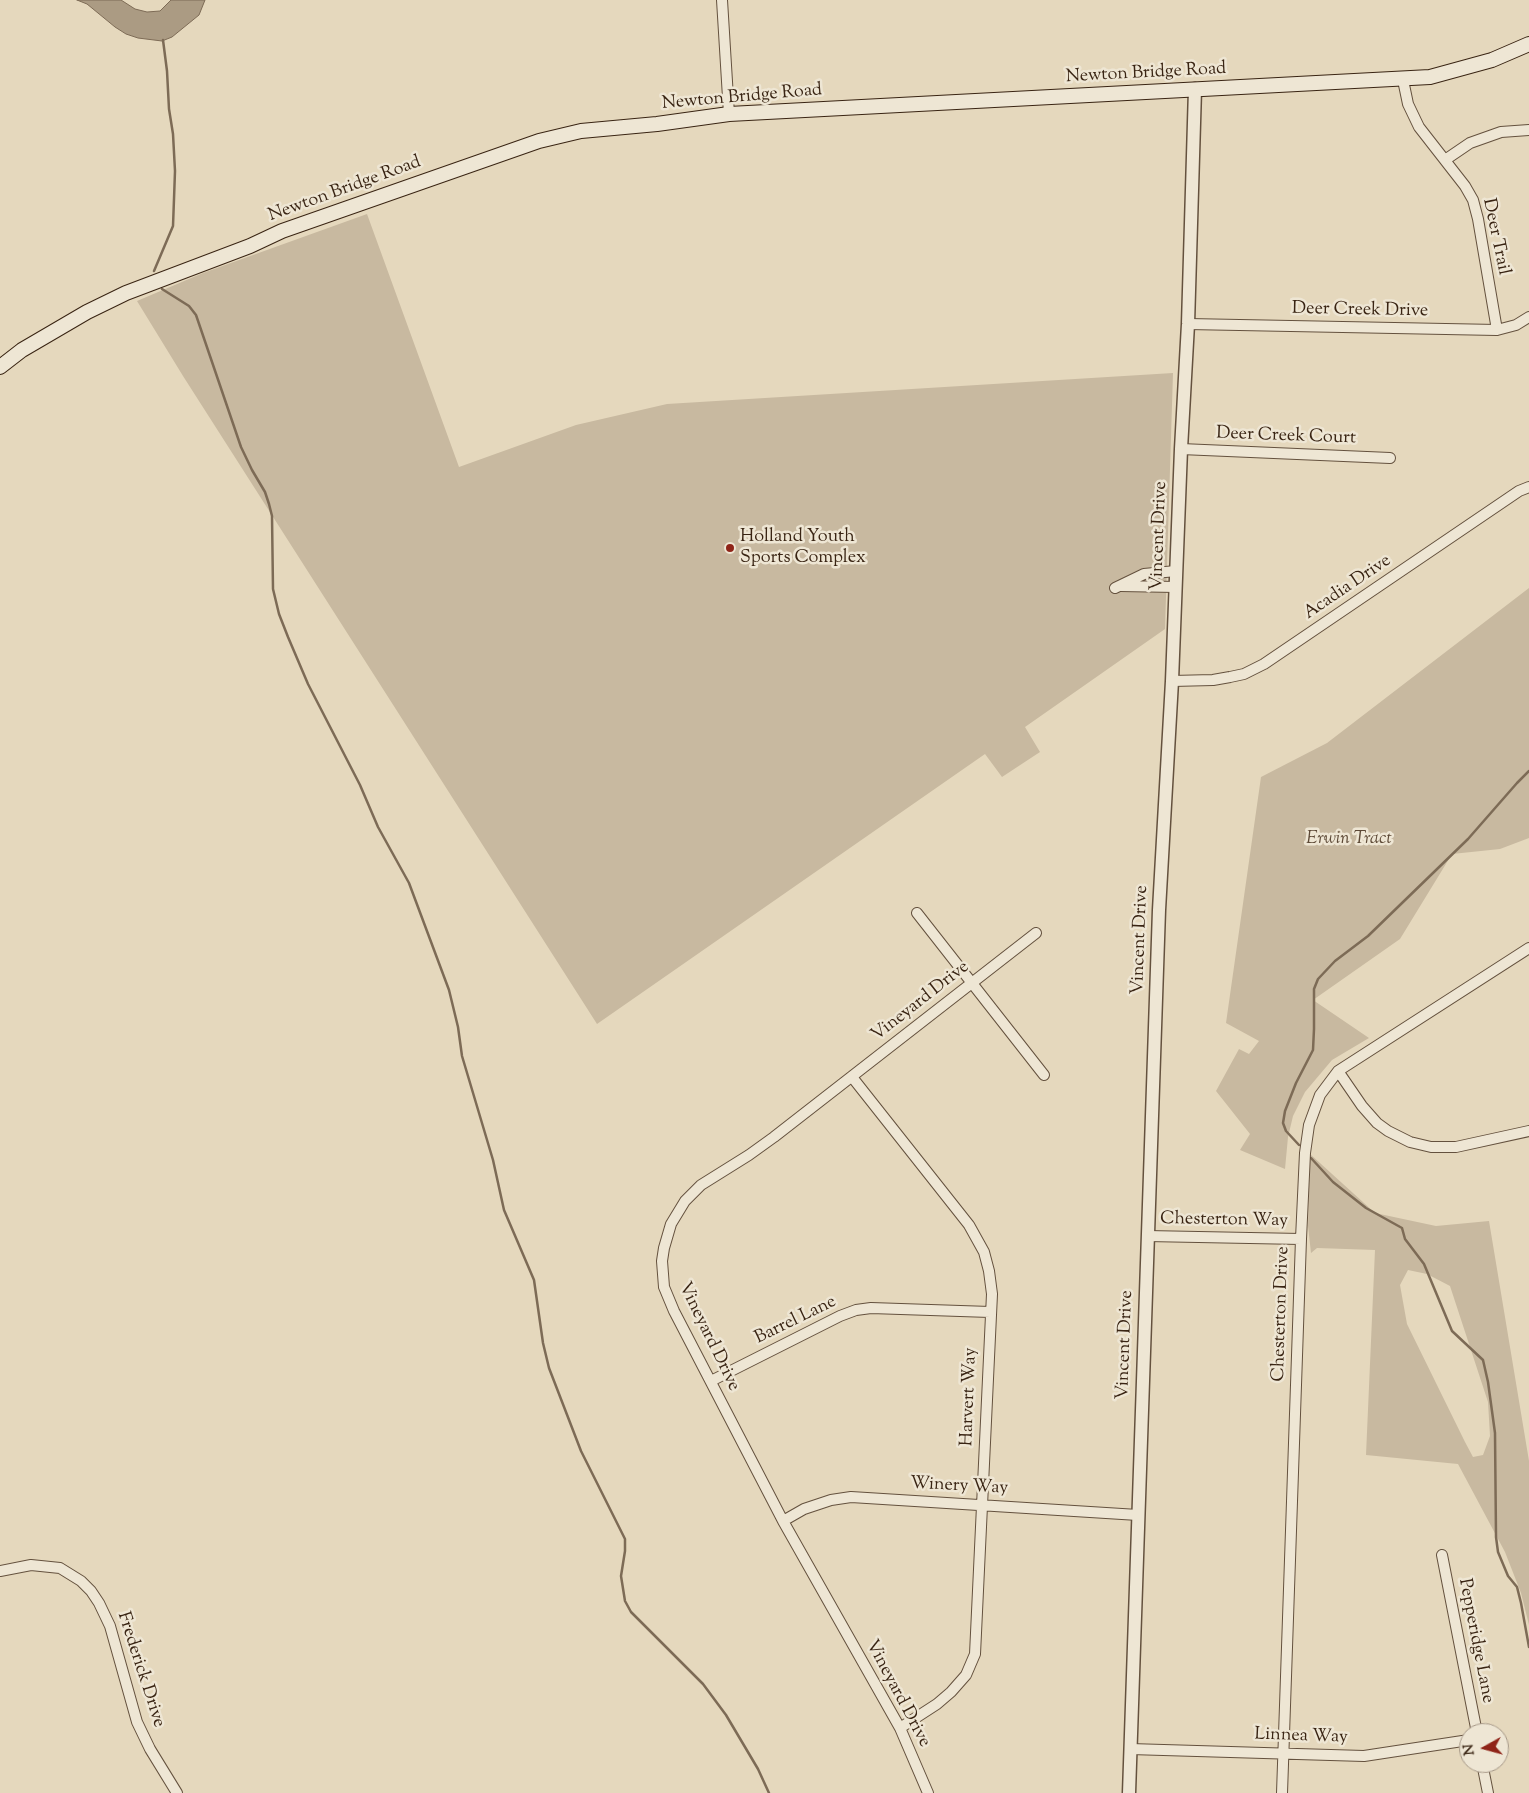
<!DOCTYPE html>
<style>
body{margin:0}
#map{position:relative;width:1529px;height:1793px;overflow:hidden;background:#e5d8bd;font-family:"Sorts Mill Goudy",serif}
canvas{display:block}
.north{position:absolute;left:1459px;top:1723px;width:50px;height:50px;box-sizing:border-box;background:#eee6d4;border:1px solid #a69887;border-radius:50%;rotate:263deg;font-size:14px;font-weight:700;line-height:20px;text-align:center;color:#392413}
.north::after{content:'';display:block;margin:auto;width:18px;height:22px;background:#8f2418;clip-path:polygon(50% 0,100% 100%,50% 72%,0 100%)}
</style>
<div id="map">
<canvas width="1529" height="1793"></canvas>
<div class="north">N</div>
</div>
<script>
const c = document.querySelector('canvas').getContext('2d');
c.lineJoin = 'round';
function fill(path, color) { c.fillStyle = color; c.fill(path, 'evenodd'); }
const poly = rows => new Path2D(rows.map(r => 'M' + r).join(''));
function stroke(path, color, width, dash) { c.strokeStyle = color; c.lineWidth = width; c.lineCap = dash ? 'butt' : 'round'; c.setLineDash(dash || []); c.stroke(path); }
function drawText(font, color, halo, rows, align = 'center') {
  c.font = font + ' "Sorts Mill Goudy",serif'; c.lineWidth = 5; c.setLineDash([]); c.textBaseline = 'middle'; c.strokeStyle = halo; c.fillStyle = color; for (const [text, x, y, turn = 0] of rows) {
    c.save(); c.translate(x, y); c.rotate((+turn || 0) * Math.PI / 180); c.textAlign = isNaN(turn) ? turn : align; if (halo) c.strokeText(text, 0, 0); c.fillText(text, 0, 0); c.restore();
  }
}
fill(poly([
 [367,214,459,467,576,425,667,404,1173,373,1165,629,1025,727,1040,752,1002,777,985,754,597,1024,183,376,137,301,203,273],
 [1529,588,1529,838,1500,849,1452,854,1400,939,1313,1000,1369,1038,1332,1060,1305,1092,1293,1116,1288,1137,1285,1169,1240,1150,1250,1134,1216,1091,1239,1049,1249,1054,1259,1041,1226,1023,1261,777,1327,743],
 [1310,1154,1375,1213,1436,1226,1489,1221,1529,1461,1529,1625,1521,1593,1505,1552,1458,1464,1366,1455,1375,1250,1317,1248,1311,1253,1308,1226],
 [1408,1270,1427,1274,1450,1286,1488,1402,1490,1436,1483,1455,1473,1457,1465,1442,1407,1324,1400,1285]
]), '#c8b9a0');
const water = poly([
 [77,0,121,0,135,9,147,12,160,11,171,0,205,0,199,15,172,37,162,41,138,38,126,34,115,27,87,4,77,0]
]);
fill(water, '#ab9b83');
stroke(water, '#7d6b56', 1);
stroke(poly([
 [154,271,173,226,174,199,175,171,173,134,169,109,167,71,163,40],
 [162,289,189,306,196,315,241,447,252,470,265,492,269,504,272,516,273,589,279,614,288,637,308,684,360,785,378,827,409,883,449,990,458,1027,462,1056,493,1160,504,1210,534,1280,543,1343,549,1368,581,1451,625,1539,625,1551,621,1576,625,1601,631,1612,703,1684,726,1715,758,1769,769,1793],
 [1299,1145,1286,1131,1283,1123,1285,1111,1296,1083,1313,1050,1314,1029,1314,989,1318,979,1335,961,1368,936,1468,839,1517,783,1529,771],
 [1311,1158,1333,1182,1366,1208,1402,1228,1405,1239,1424,1264,1452,1331,1483,1360,1488,1382,1495,1433,1496,1537,1498,1552,1508,1576,1517,1587,1521,1603,1529,1647]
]), '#7d6b56', 2.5);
const minor = poly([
 [722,0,729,114],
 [1403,80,1408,104,1419,127,1465,186,1473,200,1478,219,1497,330],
 [1445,160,1470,143,1501,132,1529,130],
 [1188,324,1497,330,1516,325,1529,317],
 [1181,449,1390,458],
 [1121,586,1176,587],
 [1115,588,1144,574,1176,571],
 [1172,681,1213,680,1230,677,1244,674,1264,664,1519,491,1529,487],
 [917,913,1044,1075],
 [1338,1071,1362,1106,1377,1123,1388,1131,1410,1142,1431,1147,1456,1147,1529,1131],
 [852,1077,969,1225,984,1252,989,1271,992,1294,975,1654,966,1675,951,1692,937,1704,900,1728],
 [1147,1236,1301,1239],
 [711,1381,840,1316,856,1310,871,1308,990,1312],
 [783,1521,804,1509,831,1500,851,1497,1138,1515],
 [1442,1555,1477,1733],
 [0,1571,31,1565,60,1568,81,1581,91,1591,99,1603,110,1626,137,1722,150,1749,177,1793],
 [1130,1749,1364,1756,1469,1740],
 [1482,1763,1488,1793],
 [928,1793,900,1728,783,1521,674,1311,664,1287,662,1261,664,1248,671,1224,685,1201,701,1185,749,1155,774,1137,1036,933],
 [1282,1793,1301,1239,1305,1153,1309,1125,1320,1095,1338,1071,1529,948]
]);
const tertiary = poly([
 [1129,1793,1159,910,1172,681,1181,449,1188,324,1195,89]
]);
const secondary = poly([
 [0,367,22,350,87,312,126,293,250,246,282,231,539,141,581,131,657,124,729,114,1430,77,1492,60,1529,44]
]);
stroke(minor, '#64513e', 12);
stroke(tertiary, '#64513e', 15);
stroke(secondary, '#392413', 16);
stroke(minor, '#eee6d4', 10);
stroke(tertiary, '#eee6d4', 12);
stroke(secondary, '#eee6d4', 14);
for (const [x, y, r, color] of [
 [730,548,5,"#8f2418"]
]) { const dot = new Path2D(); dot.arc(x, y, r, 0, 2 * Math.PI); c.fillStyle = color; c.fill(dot); stroke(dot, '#eee6d4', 2); }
drawText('18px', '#392413', '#eee6d4', [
 ["Newton Bridge Road",1146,74,-3],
 ["Newton Bridge Road",742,98,-5],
 ["Newton Bridge Road",345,190,-20],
 ["Deer Trail",1495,237,78],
 ["Deer Creek Drive",1360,311,1],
 ["Deer Creek Court",1286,437,2],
 ["Vincent Drive",1160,536,-88],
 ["Acadia Drive",1348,588,-34],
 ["Vincent Drive",1141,940,-88],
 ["Vineyard Drive",921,1002,-38],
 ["Chesterton Way",1224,1221,1],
 ["Chesterton Drive",1282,1314,-88],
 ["Barrel Lane",796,1321,-26],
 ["Vineyard Drive",708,1337,64],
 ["Vincent Drive",1126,1345,-88],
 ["Harvert Way",970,1397,-88],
 ["Winery Way",959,1487,3],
 ["Pepperidge Lane",1475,1641,79],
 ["Frederick Drive",140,1670,72],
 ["Vineyard Drive",897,1694,62],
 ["Linnea Way",1301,1737,2]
]);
drawText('18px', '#392413', '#eee6d4', [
 ["Holland Youth",740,538],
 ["Sports Complex",740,559]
], 'left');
drawText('italic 18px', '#5d4936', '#eee6d4', [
 ["Erwin Tract",1349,840]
]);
</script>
